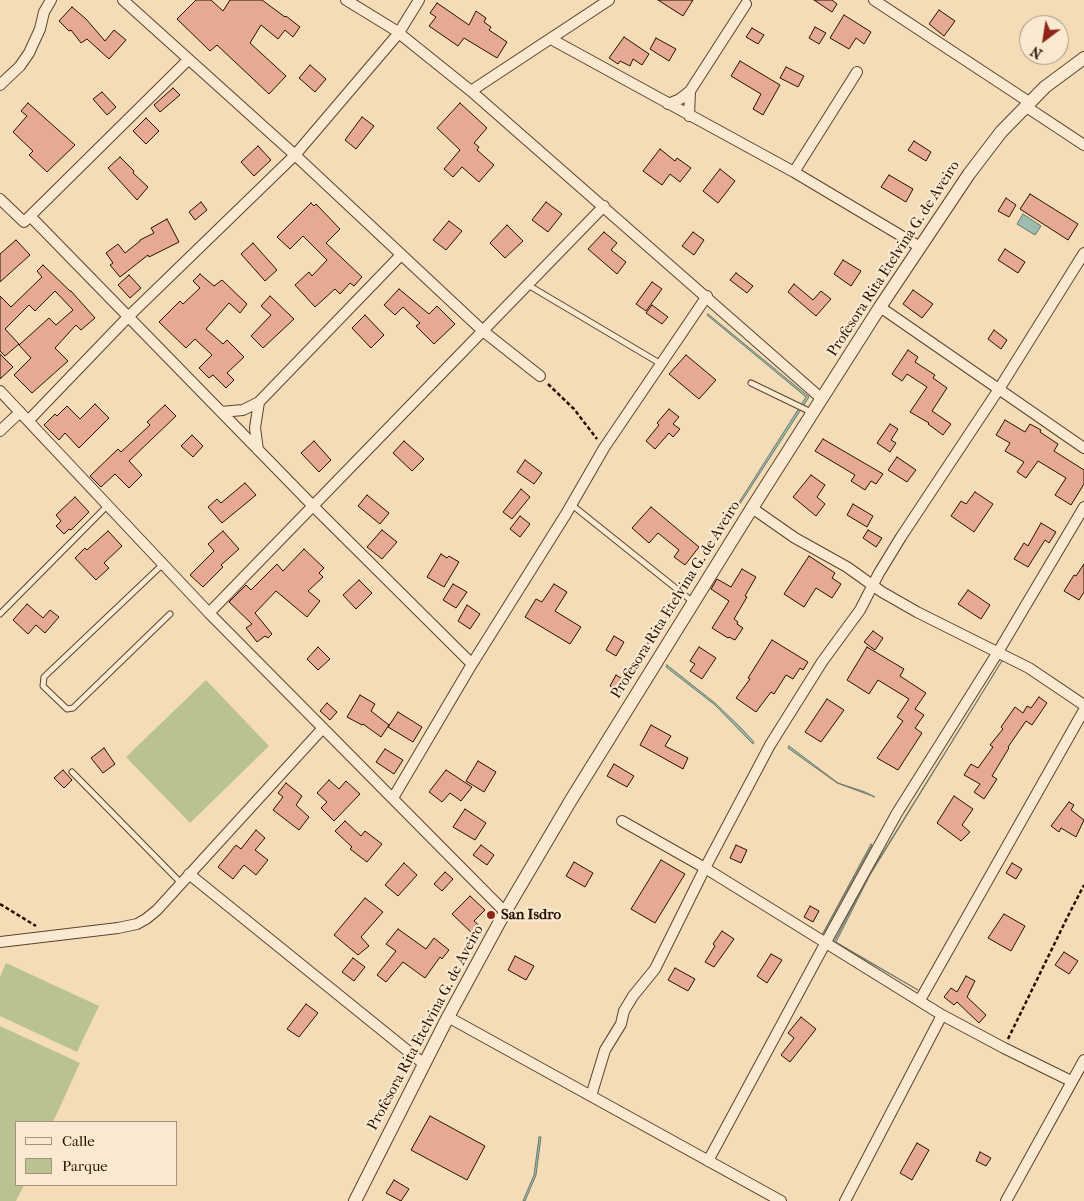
<!DOCTYPE html>
<style>
body{margin:0}
#map{position:relative;width:1084px;height:1201px;overflow:hidden;background:#f4ddb6;font-family:"IM FELL French Canon",serif}
canvas{display:block}
.legend{position:absolute;left:15px;top:1121px;width:162px;height:65px;box-sizing:border-box;background:#f8e9d0;border:1px solid #a5927d;margin:0;padding:6px 9px;list-style:none;font-size:15px;color:#281000}
.legend li{display:flex;align-items:center;gap:10px;height:25px}
.legend b{width:25px;border:1px solid #a5927d}
.north{position:absolute;left:1019px;top:15px;width:50px;height:50px;box-sizing:border-box;background:#f8e9d0;border:1px solid #a5927d;border-radius:50%;rotate:211deg;font-size:14px;font-weight:700;line-height:20px;text-align:center;color:#281000}
.north::after{content:'';display:block;margin:auto;width:18px;height:22px;background:#8f2418;clip-path:polygon(50% 0,100% 100%,50% 72%,0 100%)}
</style>
<div id="map">
<canvas width="1084" height="1201"></canvas>
<ul class="legend">
<li><b style="height:6px;background:#f8e9d0"></b>Calle</li>
<li><b style="height:14px;background:#b9c290"></b>Parque</li>
</ul>
<div class="north">N</div>
</div>
<script>
const c = document.querySelector('canvas').getContext('2d');
c.lineJoin = 'round';
function fill(path, color) { c.fillStyle = color; c.fill(path, 'evenodd'); }
const poly = rows => new Path2D(rows.map(r => 'M' + r).join(''));
function stroke(path, color, width, dash) { c.strokeStyle = color; c.lineWidth = width; c.lineCap = dash ? 'butt' : 'round'; c.setLineDash(dash || []); c.stroke(path); }
function drawText(font, color, halo, rows, align = 'center') {
  c.font = font + ' "IM FELL French Canon",serif'; c.lineWidth = 4.5; c.setLineDash([]); c.textBaseline = 'middle'; c.strokeStyle = halo; c.fillStyle = color; for (const [text, x, y, turn = 0] of rows) {
    c.save(); c.translate(x, y); c.rotate((+turn || 0) * Math.PI / 180); c.textAlign = isNaN(turn) ? turn : align; if (halo) c.strokeText(text, 0, 0); c.fillText(text, 0, 0); c.restore();
  }
}
fill(poly([
 [206,680,269,746,190,823,126,757],
 [6,963,99,1006,77,1052,0,1016,0,977],
 [0,1026,80,1063,53,1122,16,1122,16,1185,24,1185,16,1201,0,1201]
]), '#b9c290');
const water = poly([
 [1023,214,1041,226,1035,235,1017,224,1023,214],
 [708,314,809,397,685,589,684,589,806,397,707,315,708,314],
 [677,598,678,599,659,632,643,650,646,656,644,656,641,650,658,632,677,598],
 [1005,656,870,875,836,942,918,990,834,942,869,875,1005,656],
 [667,665,715,703,741,728,754,742,753,744,715,705,666,667,667,665],
 [789,746,838,783,865,792,875,797,837,783,788,748,789,746],
 [871,844,872,845,823,934,823,933,871,844],
 [539,1137,541,1137,536,1175,525,1201,523,1201,534,1175,539,1137]
]);
fill(water, '#9cbbb1');
stroke(water, '#6e776a', 1);
const building = poly([
 [196,0,211,0,223,11,230,0,262,0,285,17,286,16,300,27,293,37,285,30,278,39,261,25,250,43,286,76,269,94,217,45,210,51,177,19,196,0],
 [658,0,693,0,683,16,658,0],
 [814,0,832,0,837,4,832,12,814,0],
 [437,3,469,25,476,11,486,18,484,22,491,27,489,30,507,42,497,58,464,38,458,46,429,26,436,17,430,13,437,3],
 [72,7,86,19,105,41,114,30,126,40,109,59,87,39,81,43,71,30,69,31,59,21,72,7],
 [939,10,955,21,944,36,929,24,939,10],
 [844,15,871,32,864,44,856,38,849,49,830,38,844,15],
 [815,27,826,33,819,44,809,38,815,27],
 [752,28,764,35,758,44,746,37,752,28],
 [624,37,649,54,642,65,633,59,630,66,620,61,618,64,609,58,624,37],
 [656,38,676,49,669,61,650,49,656,38],
 [740,61,780,85,763,115,753,109,761,94,731,76,740,61],
 [310,65,326,79,315,92,299,78,310,65],
 [786,67,804,76,798,87,780,78,786,67],
 [173,88,180,95,160,112,154,105,173,88],
 [102,92,116,107,107,115,93,99,102,92],
 [28,103,75,145,47,172,29,155,33,151,13,132,27,116,21,111,28,103],
 [460,103,487,128,474,143,479,147,477,150,494,165,479,182,462,167,453,177,444,169,460,150,437,128,460,103],
 [362,117,374,126,356,149,345,140,362,117],
 [146,118,159,131,146,144,133,131,146,118],
 [914,141,931,152,926,161,908,150,914,141],
 [258,146,271,160,254,176,241,162,258,146],
 [660,149,675,161,677,158,691,168,680,182,670,174,662,185,643,171,660,149],
 [120,157,134,171,133,173,148,187,137,200,108,168,120,157],
 [720,169,735,181,718,203,703,191,720,169],
 [889,175,913,189,906,202,881,187,889,175],
 [1030,194,1078,224,1068,240,1020,209,1030,194],
 [1006,198,1016,205,1009,217,998,211,1006,198],
 [201,202,207,210,195,220,189,212,201,202],
 [546,202,562,214,548,232,532,220,546,202],
 [311,203,314,206,316,204,340,229,326,243,362,277,354,286,350,283,340,294,335,289,315,307,295,285,309,272,312,276,327,260,303,236,290,249,277,237,311,203],
 [167,219,179,242,149,257,148,255,120,277,110,265,113,263,106,253,118,244,125,253,140,241,140,240,154,233,151,228,167,219],
 [449,221,462,231,446,250,433,240,449,221],
 [507,225,523,241,505,258,490,243,507,225],
 [604,232,617,243,611,250,626,262,617,274,588,249,604,232],
 [693,232,704,240,694,255,682,246,693,232],
 [16,240,30,255,0,282,0,254,16,240],
 [253,243,277,270,265,281,241,254,253,243],
 [1005,249,1025,262,1018,273,998,260,1005,249],
 [843,260,861,271,851,286,834,274,843,260],
 [43,265,70,291,71,291,95,318,81,330,76,325,55,348,68,361,32,393,14,375,31,358,19,345,49,318,56,325,73,310,55,291,35,311,29,305,5,329,19,344,5,356,0,351,0,296,11,307,42,277,37,271,43,265],
 [736,273,753,286,747,293,730,280,736,273],
 [200,274,214,286,222,280,247,304,240,313,229,303,206,329,223,344,227,340,244,357,227,373,234,380,226,388,213,375,209,378,199,368,212,355,195,339,186,348,159,322,180,301,183,304,200,288,193,281,200,274],
 [129,275,141,288,130,298,118,285,129,275],
 [652,282,662,289,646,311,636,304,652,282],
 [794,284,813,300,821,291,831,299,816,316,788,292,794,284],
 [399,289,429,314,437,306,455,324,434,344,416,326,420,323,403,307,395,315,384,305,399,289],
 [913,290,933,304,922,318,903,304,913,290],
 [270,296,294,319,263,348,251,336,271,315,261,306,270,296],
 [652,305,668,317,662,324,646,313,652,305],
 [365,315,384,335,371,348,352,328,365,315],
 [994,330,1007,340,1001,349,988,339,994,330],
 [908,350,918,357,915,362,935,375,933,378,947,388,932,411,951,424,943,435,928,424,929,423,910,412,927,387,907,374,902,381,892,374,908,350],
 [0,354,13,367,0,379,0,354],
 [686,355,716,380,699,399,669,374,686,355],
 [95,404,109,418,79,448,65,433,59,440,44,425,55,414,57,416,67,406,80,419,95,404],
 [165,405,176,416,129,461,142,475,129,488,115,474,101,487,90,476,118,449,121,452,150,425,147,422,165,405],
 [669,409,679,417,673,424,680,429,673,437,669,433,655,449,646,441,659,425,657,423,669,409],
 [1005,420,1025,432,1030,424,1041,430,1040,432,1058,444,1054,451,1084,470,1084,484,1071,505,1055,495,1066,478,1038,461,1026,478,1017,472,1024,462,1005,451,1010,443,996,435,1005,420],
 [890,424,898,429,891,440,896,443,890,452,877,443,890,424],
 [192,435,203,446,193,457,181,446,192,435],
 [823,439,883,474,876,484,871,481,865,490,851,481,855,475,815,451,823,439],
 [314,441,331,460,319,472,301,453,314,441],
 [404,441,424,459,412,471,393,453,404,441],
 [897,457,916,470,907,482,888,470,897,457],
 [525,460,542,473,534,484,517,472,525,460],
 [811,475,825,485,817,497,825,504,816,516,793,497,811,475],
 [245,483,256,495,222,523,208,507,217,499,221,503,245,483],
 [521,489,530,497,512,519,503,512,521,489],
 [975,492,993,504,974,532,951,516,961,501,966,504,975,492],
 [367,495,389,513,380,524,358,506,367,495],
 [75,497,89,512,71,530,69,529,64,534,56,526,61,521,56,515,75,497],
 [853,504,873,516,867,527,847,515,853,504],
 [651,507,699,547,685,565,674,557,679,550,658,533,649,543,632,528,651,507],
 [520,516,530,524,520,537,510,529,520,516],
 [1041,523,1056,532,1049,543,1045,540,1028,567,1014,559,1024,543,1028,546,1041,523],
 [382,530,397,542,382,559,367,547,382,530],
 [868,530,882,538,876,547,863,538,868,530],
 [108,531,122,546,104,563,109,568,96,580,75,558,85,548,87,550,108,531],
 [223,531,239,549,221,565,223,567,203,587,190,575,214,551,208,544,223,531],
 [304,549,324,568,319,573,323,577,308,591,320,601,307,617,276,591,255,613,272,634,268,638,265,636,257,642,246,628,252,624,229,602,246,585,251,590,277,564,283,571,304,549],
 [441,554,447,558,449,556,459,562,444,587,427,577,441,554],
 [809,556,835,573,832,578,841,584,832,598,816,588,804,607,784,594,809,556],
 [1084,564,1084,592,1079,600,1064,591,1074,575,1076,576,1084,564],
 [742,569,756,577,745,596,747,597,734,619,738,622,737,624,743,628,735,640,729,637,728,638,712,628,729,601,711,589,717,579,731,587,742,569],
 [359,580,372,593,356,609,343,595,359,580],
 [453,584,467,592,456,608,443,600,453,584],
 [554,584,567,592,555,611,581,627,570,644,525,617,536,599,542,602,554,584],
 [968,590,990,605,981,619,958,604,968,590],
 [27,604,43,618,50,610,59,617,45,633,36,625,28,634,13,620,27,604],
 [467,605,480,614,470,629,458,621,467,605],
 [873,631,883,638,875,650,864,642,873,631],
 [614,636,624,642,616,656,606,650,614,636],
 [772,640,808,662,803,670,800,668,793,679,786,675,774,694,771,692,756,712,736,698,750,679,748,678,772,640],
 [318,647,330,659,318,670,307,659,318,647],
 [699,647,716,658,702,679,690,671,695,664,690,661,699,647],
 [867,647,904,669,900,676,926,693,915,709,924,715,915,728,922,733,898,770,877,758,903,721,897,717,909,699,878,680,869,694,847,680,867,647],
 [616,675,629,683,623,693,610,686,616,675],
 [360,695,375,704,371,711,389,725,381,737,363,724,362,725,347,717,360,695],
 [1039,697,1047,703,1032,725,1026,721,1008,747,1009,748,992,776,997,779,984,799,974,792,980,784,964,775,971,764,978,768,993,747,990,745,1003,729,1001,727,1015,707,1023,713,1027,706,1031,708,1039,697],
 [827,699,844,710,821,742,805,732,827,699],
 [327,703,337,712,330,720,320,711,327,703],
 [398,712,422,727,413,742,388,727,398,712],
 [651,725,671,736,665,746,688,758,683,769,640,745,651,725],
 [104,748,115,764,103,773,91,758,104,748],
 [385,749,403,760,394,774,376,762,385,749],
 [478,761,496,772,484,792,466,781,478,761],
 [614,764,634,776,627,787,607,776,614,764],
 [63,770,72,780,64,788,54,778,63,770],
 [446,770,472,787,461,801,450,793,442,802,429,792,446,770],
 [329,780,339,789,346,781,360,794,334,821,321,808,327,802,317,793,329,780],
 [286,783,302,796,296,805,309,817,299,830,273,810,283,797,278,793,286,783],
 [954,796,973,809,962,825,970,832,961,841,937,823,954,796],
 [1069,802,1074,805,1071,810,1084,820,1076,837,1061,828,1059,832,1051,826,1069,802],
 [465,809,486,823,475,840,453,827,465,809],
 [345,821,361,836,365,831,382,844,367,862,350,849,352,847,335,831,345,821],
 [256,830,265,838,255,850,268,860,256,875,244,865,233,879,218,867,236,845,241,849,256,830],
 [481,845,494,855,487,865,473,855,481,845],
 [736,845,747,850,741,863,730,858,736,845],
 [661,860,685,874,655,923,631,909,661,860],
 [574,862,593,873,585,887,566,876,574,862],
 [404,863,417,875,398,896,385,885,404,863],
 [1012,863,1022,869,1016,879,1006,873,1012,863],
 [445,872,453,879,442,891,434,884,445,872],
 [470,896,485,910,474,921,483,929,475,936,452,914,470,896],
 [365,898,383,912,361,937,369,946,358,955,334,935,365,898],
 [810,906,819,911,813,922,804,917,810,906],
 [1004,914,1025,926,1011,951,988,938,1004,914],
 [398,929,426,949,434,938,449,950,442,959,440,957,425,978,403,962,386,982,377,975,396,951,386,944,398,929],
 [722,931,734,939,714,967,705,962,715,946,713,944,722,931],
 [1064,952,1078,961,1069,974,1055,965,1064,952],
 [771,954,782,960,767,983,757,976,771,954],
 [515,956,534,966,526,980,508,970,515,956],
 [353,958,365,967,354,981,342,972,353,958],
 [675,968,695,979,688,991,668,980,675,968],
 [966,976,975,981,967,997,986,1015,979,1023,957,1002,954,1005,944,997,951,988,957,992,966,976],
 [306,1004,318,1013,299,1037,287,1029,306,1004],
 [801,1017,816,1029,790,1062,781,1055,794,1038,788,1033,801,1017],
 [430,1116,485,1146,467,1180,411,1150,430,1116],
 [917,1143,929,1150,912,1180,900,1173,917,1143],
 [980,1152,991,1158,986,1166,976,1161,980,1152],
 [394,1180,409,1189,401,1201,386,1193,394,1180]
]);
fill(building, '#e5a994');
stroke(building, '#281000', 1);
const service = poly([
 [528,285,661,364],
 [751,383,813,413],
 [572,505,693,602],
 [163,564,44,677,43,686,67,709,73,708,170,614],
 [0,614,107,506],
 [72,772,181,883]
]);
const minor = poly([
 [123,0,295,155,483,331,540,376],
 [346,0,395,30,471,91,822,399],
 [874,0,1029,102],
 [551,39,794,172,920,247],
 [0,85,20,66,29,53,40,29,44,12,51,0],
 [471,91,609,0],
 [668,104,680,99,690,91],
 [1025,106,1084,145],
 [689,116,690,91,746,4],
 [794,172,857,72],
 [0,199,24,222,188,60],
 [30,216,313,506,472,664],
 [880,307,1084,448],
 [0,391,209,613,505,912],
 [221,412,243,410,259,402,401,255],
 [29,420,129,316,295,155,398,34,419,0],
 [0,431,20,412],
 [258,450,255,428,259,402],
 [752,508,795,538,847,567,882,592,917,612,1029,668,1084,705],
 [209,613,604,206],
 [393,798,472,664,566,514,604,448,707,296],
 [622,821,705,868,942,1015,1004,1048,1071,1081],
 [189,874,424,1064],
 [0,942,118,928,137,924,146,919,157,910,323,728],
 [920,1000,1084,710],
 [448,1017,781,1201],
 [591,1096,605,1050,621,1024,624,1011,633,996,655,969,705,868,770,745,822,662,860,610,879,573,901,537,999,389,1084,253],
 [708,1161,826,942,897,813,998,652,1084,507],
 [845,1201,942,1015],
 [1006,1201,1084,1060]
]);
const tertiary = poly([
 [355,1201,448,1017,505,912,571,800,752,508,880,307,969,174,1001,132,1045,87,1084,58]
]);
stroke(service, '#5b432e', 7);
stroke(minor, '#5b432e', 12);
stroke(tertiary, '#5b432e', 14);
stroke(poly([
 [548,384,574,409,597,439],
 [0,904,36,926],
 [1008,1039,1068,916,1084,885]
]), '#281000', 2.5, [4, 2.5]);
stroke(service, '#f8e9d0', 5);
stroke(minor, '#f8e9d0', 10);
stroke(tertiary, '#f8e9d0', 12);
for (const [x, y, r, color] of [
 [491,915,5,"#8f2418"]
]) { const dot = new Path2D(); dot.arc(x, y, r, 0, 2 * Math.PI); c.fillStyle = color; c.fill(dot); stroke(dot, '#f8e9d0', 2); }
drawText('15px', '#281000', '#f8e9d0', [
 ["Profesora Rita Etelvina G. de Aveiro",894,259,-57],
 ["Profesora Rita Etelvina G. de Aveiro",676,600,-58],
 ["Profesora Rita Etelvina G. de Aveiro",426,1028,-62]
]);
drawText('bold 15px', '#281000', '#f8e9d0', [
 ["San Isdro",501,915]
], 'left');
</script>
